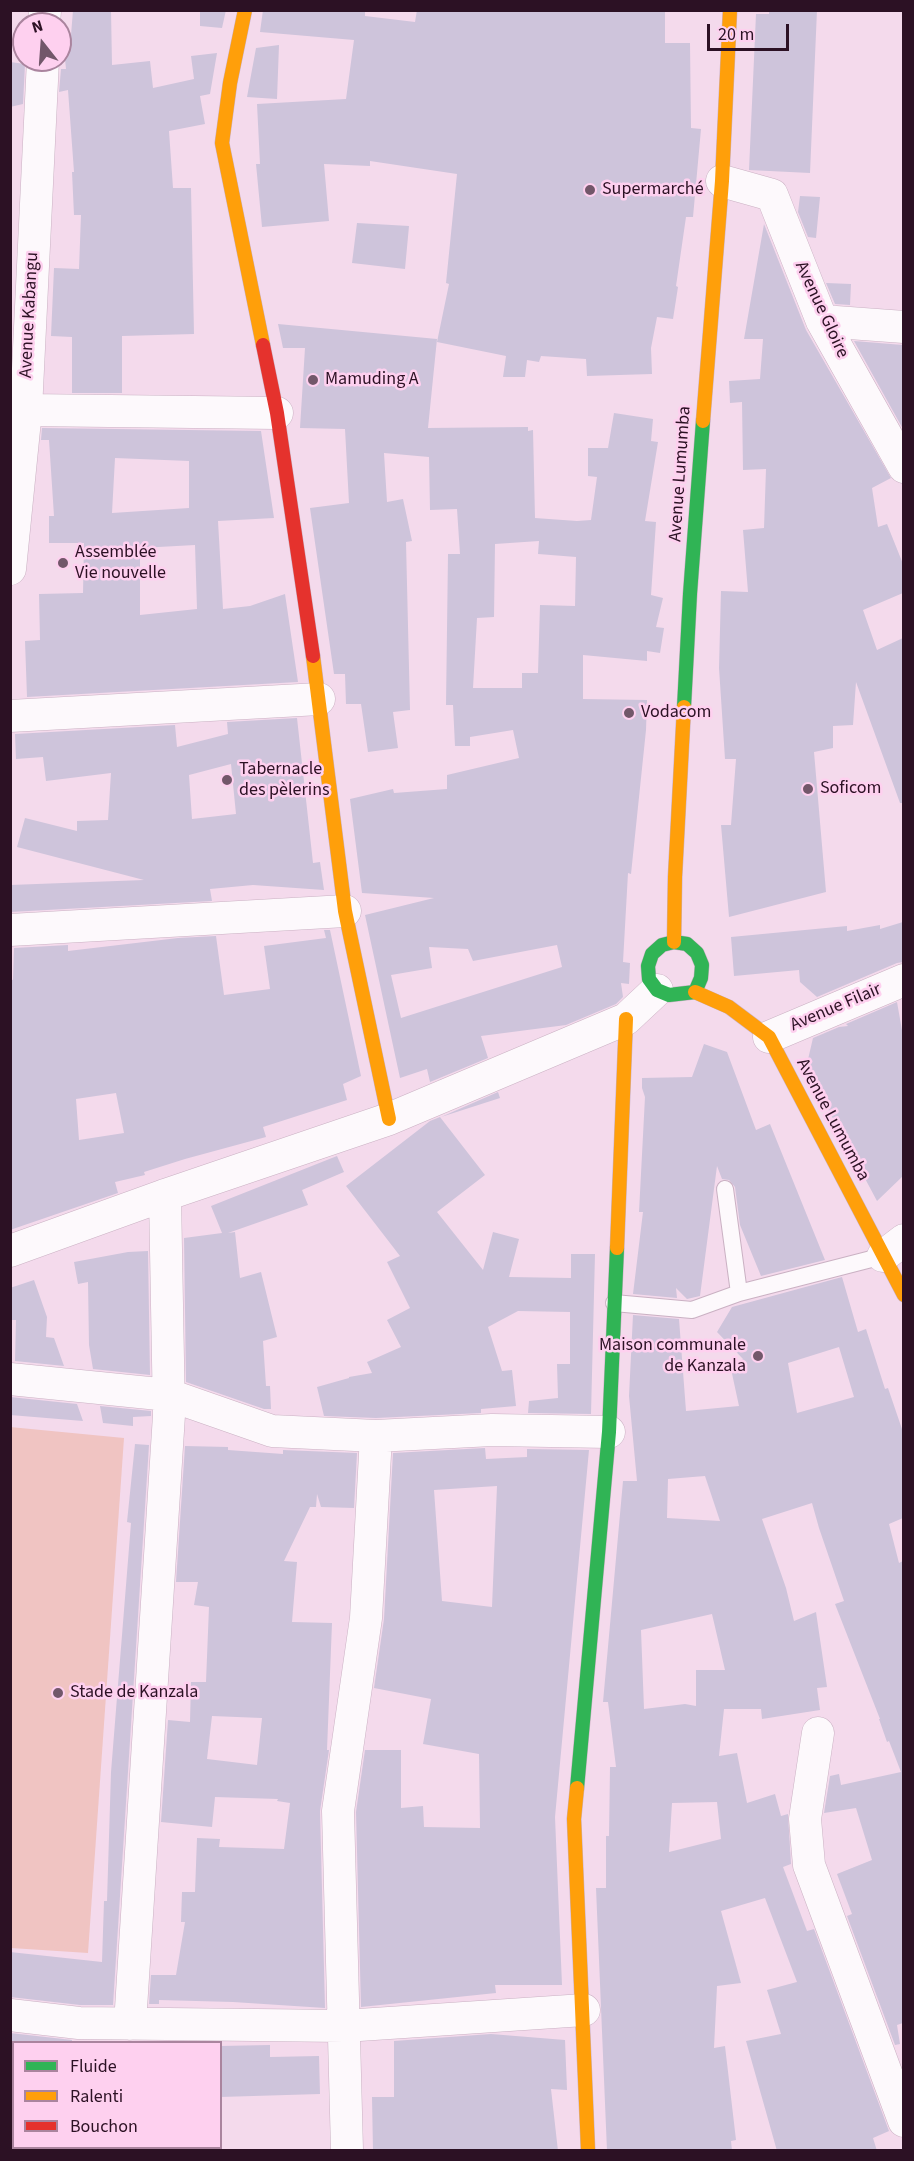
<!DOCTYPE html>
<meta charset="utf-8">
<style>
body{margin:0}
#map{position:relative;width:914px;height:2161px;overflow:hidden;background:#f4daec;font-family:"Source Sans 3",sans-serif}
canvas{display:block}
.frame{position:absolute;inset:0;border:12px solid #2c1124;pointer-events:none}
.legend{position:absolute;left:12px;top:2041px;width:210px;height:108px;box-sizing:border-box;background:#fed0ef;border:2px solid #aa849e;margin:0;padding:8px 10px;list-style:none;font-size:18px;color:#2c1124}
.legend li{display:flex;align-items:center;gap:12px;height:30px}
.legend b{width:30px;border:2px solid #aa849e}
.north{position:absolute;left:12px;top:12px;width:60px;height:60px;box-sizing:border-box;background:#fed0ef;border:2px solid #aa849e;border-radius:50%;rotate:343deg;font-size:16px;font-weight:700;line-height:24px;text-align:center;color:#2c1124}
.north::after{content:'';display:block;margin:auto;width:21px;height:27px;background:#72576a;clip-path:polygon(50% 0,100% 100%,50% 72%,0 100%)}
.scale{position:absolute;left:707px;top:24px;width:82px;height:27px;box-sizing:border-box;border:3px solid #2c1124;border-top:0;padding-left:8px;font-size:18px;line-height:21px;white-space:nowrap;color:#2c1124;-webkit-text-stroke:4px #fed0ef;paint-order:stroke}
</style>
<div id="map">
<canvas width="914" height="2161"></canvas>
<div class="frame"></div>
<ul class="legend">
<li><b style="height:8px;background:#30b455"></b>Fluide</li>
<li><b style="height:8px;background:#ff9f0a"></b>Ralenti</li>
<li><b style="height:8px;background:#e5322d"></b>Bouchon</li>
</ul>
<div class="north">N</div>
<div class="scale">20 m</div>
</div>
<script>
const c = document.querySelector('canvas').getContext('2d');
c.lineJoin = 'round';
function fill(path, color) { c.fillStyle = color; c.fill(path, 'evenodd'); }
const poly = rows => new Path2D(rows.map(r => 'M' + r).join(''));
function stroke(path, color, width, dash) { c.strokeStyle = color; c.lineWidth = width; c.lineCap = dash ? 'butt' : 'round'; c.setLineDash(dash || []); c.stroke(path); }
function drawText(font, color, halo, rows, align = 'center') {
  c.font = font + ' "Source Sans 3",sans-serif'; c.lineWidth = 5; c.setLineDash([]); c.textBaseline = 'middle'; c.strokeStyle = halo; c.fillStyle = color; for (const [text, x, y, turn = 0] of rows) {
    c.save(); c.translate(x, y); c.rotate((+turn || 0) * Math.PI / 180); c.textAlign = isNaN(turn) ? turn : align; if (halo) c.strokeText(text, 0, 0); c.fillText(text, 0, 0); c.restore();
  }
}
fill(poly([
 [10,1427,124,1438,88,1953,11,1948]
]), '#f0c4c2');
fill(poly([
 [73,10,111,10,112,65,150,61,153,88,194,79,191,56,217,53,210,94,200,96,205,124,169,131,173,188,191,188,194,334,122,336,122,393,72,393,72,337,51,336,54,268,79,269,81,215,74,215,72,172,74,172,68,90,59,92,61,69,66,69,64,49,70,48],
 [200,10,226,10,222,28,200,26],
 [263,10,365,10,365,16,415,22,417,10,665,10,665,43,690,43,691,128,701,129,693,217,686,217,676,286,678,287,673,319,657,317,651,348,652,374,587,376,586,359,541,356,539,362,527,360,525,377,503,377,506,356,437,342,449,284,446,283,457,174,370,161,370,166,324,164,329,221,262,227,256,164,260,164,257,104,346,99,354,40,260,32],
 [769,10,817,10,810,173,749,170,756,14,769,14],
 [279,45,277,99,247,97,256,48],
 [10,62,25,64,23,104,10,107],
 [800,196,820,197,816,238,808,237,798,212],
 [357,223,409,226,405,269,352,263],
 [764,224,806,330,891,478,872,488,878,527,887,524,903,564,903,593,863,610,877,650,903,638,903,803,900,803,856,682,853,725,833,726,833,748,814,752,826,892,729,917,721,825,731,825,736,759,725,759,719,668,721,591,748,592,743,530,764,528,766,469,743,470,742,402,730,403,729,381,760,379,763,339,744,339],
 [826,283,851,284,850,305,835,304],
 [278,324,437,339,428,428,528,427,528,431,533,430,535,518,577,521,591,520,597,477,588,476,588,448,608,448,614,413,653,419,651,441,658,442,645,521,656,522,651,595,663,598,656,627,664,628,660,653,647,651,647,661,583,655,583,699,647,700,646,730,631,874,628,873,623,962,630,963,629,984,621,983,623,997,616,1004,566,1025,481,1036,488,1058,430,1082,427,1069,400,1078,365,915,434,898,362,893,350,799,393,789,394,793,447,789,447,775,519,758,513,730,470,737,470,746,455,746,453,705,446,705,448,554,460,554,457,509,430,510,429,457,384,453,387,502,403,499,412,541,406,542,410,710,393,712,398,748,368,752,361,704,346,704,345,674,334,674,310,508,349,503,345,429,300,428,305,348,283,348],
 [539,541,538,554,576,557,575,606,540,605,538,673,522,673,522,688,473,688,477,618,494,617,495,544],
 [557,945,562,967,401,1018,391,975,432,968,429,947,468,949,473,961],
 [854,341,903,345,903,429],
 [42,428,261,431,274,518,218,521,223,609,250,606,285,594,298,682,27,697,25,641,40,640,39,594,83,593,84,543,49,543,49,516,54,516,49,440,41,440],
 [115,458,189,461,189,508,112,513],
 [195,545,197,609,140,615,140,548],
 [297,718,313,863,320,862,324,890,253,885,210,889,212,901,10,912,10,885,144,880,17,847,25,818,77,831,77,821,108,820,111,773,46,781,43,757,16,759,15,734,175,725,177,747,228,734,227,722],
 [231,764,236,814,192,819,189,775],
 [903,922,903,962,897,963,817,997,800,982,799,970,734,976,731,937,847,926,847,931,880,925,880,929],
 [324,930,330,930,361,1076,343,1084,347,1100,263,1127,266,1137,185,1159,144,1172,145,1175,115,1182,118,1193,10,1230,10,979,13,980,14,948,68,945,68,951,178,938,216,936,224,995,270,989,264,946,326,938],
 [116,1093,124,1133,79,1140,76,1099],
 [897,1002,903,1036,903,1176,877,1201,806,1068,813,1038,839,1027,848,1026,846,1024],
 [704,1044,727,1052,756,1130,770,1124,825,1260,761,1276,740,1225,735,1187,729,1180,722,1179,717,1166,700,1296,687,1299,676,1288,677,1298,633,1294,643,1212,639,1212,645,1097,642,1088,642,1078,692,1077],
 [498,1092,500,1098,441,1117],
 [440,1117,485,1175,437,1212,483,1270,493,1232,519,1239,509,1277,571,1278,571,1254,595,1254,591,1414,528,1413,529,1401,558,1398,557,1364,570,1364,570,1312,518,1311,488,1327,502,1371,512,1370,516,1406,481,1409,481,1413,376,1418,324,1416,317,1387,349,1378,349,1377,372,1373,367,1362,401,1347,387,1320,410,1308,387,1262,400,1256,346,1186,430,1121],
 [337,1156,344,1172,302,1190,308,1205,228,1233,235,1232,240,1278,261,1272,277,1337,263,1341,266,1386,270,1386,271,1409,264,1409,186,1382,184,1238,222,1233,211,1206],
 [148,1251,150,1375,93,1369,89,1345,88,1282,78,1284,74,1262,128,1252],
 [842,1277,858,1332,866,1329,885,1389,888,1388,903,1432,903,1518,889,1524,899,1563,903,1561,903,2023,897,2025,900,2044,895,2045,847,1916,852,1914,837,1874,872,1860,856,1808,824,1813,830,1776,839,1774,841,1785,901,1772,889,1741,887,1742,879,1719,880,1719,835,1604,844,1601,819,1528,812,1503,762,1519,786,1588,794,1621,816,1612,827,1687,817,1688,820,1710,762,1719,761,1709,724,1709,719,1756,737,1753,747,1803,775,1794,781,1816,788,1814,791,1864,783,1867,807,1931,814,1929,889,2131,873,2138,877,2151,777,2151,746,2041,781,2034,767,1990,797,1982,765,1898,721,1911,741,1983,717,1986,714,2048,725,2046,736,2140,731,2141,732,2151,607,2151,596,1888,606,1888,606,1836,609,1836,610,1767,616,1767,608,1702,603,1702,623,1481,637,1481,629,1396,633,1315,679,1319,686,1411,739,1406,731,1369,743,1359,717,1332,732,1307],
 [839,1347,854,1397,797,1413,788,1363],
 [705,1476,720,1521,667,1518,668,1479],
 [712,1614,725,1670,696,1670,696,1706,685,1704,644,1709,641,1630],
 [717,1802,721,1839,669,1852,672,1803],
 [34,1280,47,1317,46,1337,54,1338,64,1366,15,1361,16,1320,10,1320,10,1288],
 [10,1397,77,1404,83,1421,10,1415],
 [100,1406,151,1411,151,1416,133,1417,133,1426,103,1423],
 [135,1444,149,1445,113,2005,80,2005,10,1997,10,1952,102,1962,104,1901,107,1901,111,1772,131,1523,127,1522],
 [185,1446,228,1447,228,1450,283,1454,283,1450,357,1453,354,1508,321,1507,317,1494,316,1507,310,1507,284,1561,297,1562,292,1622,332,1623,327,1750,329,1750,320,1811,325,2008,233,2002,159,2000,159,2004,149,2004,151,1975,176,1975,185,1922,181,1922,182,1892,195,1892,197,1838,220,1839,219,1847,284,1849,290,1803,277,1801,278,1799,215,1797,212,1827,161,1822,168,1720,190,1722,191,1682,206,1682,209,1607,194,1605,198,1582,176,1582],
 [212,1716,262,1718,257,1765,207,1759],
 [485,1448,486,1459,527,1457,527,1449,589,1450,555,1817,562,1985,495,1985,496,1993,361,2007,356,1812,365,1750,401,1750,401,1808,423,1806,424,1827,480,1828,479,1754,423,1744,431,1699,374,1688,384,1619,393,1453],
 [497,1486,492,1607,442,1601,434,1490],
 [10,2033,72,2040,72,2043,10,2043],
 [491,2034,565,2040,567,2090,551,2089,558,2151,373,2151,372,2097,394,2097,394,2041],
 [270,2045,270,2057,319,2056,320,2094,220,2097,220,2046]
]), '#cec4db');
const lane = poly([
 [725,1189,739,1293,883,1256],
 [614,1303,692,1310,739,1293]
]);
const street = poly([
 [44,24,45,10],
 [722,181,772,195,822,321,904,467],
 [822,321,904,327],
 [26,410,277,413],
 [10,569,26,410,43,60],
 [10,716,319,699],
 [10,930,345,911],
 [769,1037,904,980],
 [10,1251,165,1195,389,1119,626,1019,657,990],
 [883,1256,904,1240],
 [10,1379,169,1395,272,1431,376,1436,492,1430,609,1432],
 [818,1733,805,1819,809,1865,904,2121],
 [10,2015,79,2023,344,2026,584,2010],
 [130,2024,169,1415,165,1195],
 [85,2148,85,2150],
 [173,2148,173,2150],
 [347,2150,338,1811,366,1618,376,1436]
]);
const fast = poly([
 [684,707,690,594,703,421],
 [674,942,687,944,697,953,702,965,701,978,695,992,669,995,657,990,649,979,648,966,652,954,662,945,674,942],
 [577,1788,609,1432,617,1248]
]);
const slow = poly([
 [245,10,230,83,222,143,263,345],
 [703,421,722,181,730,10],
 [313,656,345,911,389,1119],
 [674,942,675,877,684,707],
 [695,992,729,1007,769,1037,904,1295],
 [617,1248,626,1019],
 [577,1788,574,1819,588,2150]
]);
const jam = poly([
 [263,345,277,413,313,656]
]);
stroke(lane, '#cab1c3', 18);
stroke(street, '#cab1c3', 33);
stroke(fast, '#cab1c3', 15);
stroke(slow, '#cab1c3', 15);
stroke(jam, '#cab1c3', 15);
stroke(lane, '#fdf9fc', 16);
stroke(street, '#fdf9fc', 32);
stroke(fast, '#30b455', 14);
stroke(slow, '#ff9f0a', 14);
stroke(jam, '#e5322d', 14);
for (const [x, y, r, color] of [
 [590,190,6,"#72576a"],
 [313,380,6,"#72576a"],
 [63,563,6,"#72576a"],
 [629,713,6,"#72576a"],
 [227,780,6,"#72576a"],
 [808,789,6,"#72576a"],
 [758,1356,6,"#72576a"],
 [58,1693,6,"#72576a"]
]) { const dot = new Path2D(); dot.arc(x, y, r, 0, 2 * Math.PI); c.fillStyle = color; c.fill(dot); stroke(dot, '#fed0ef', 2); }
drawText('18px', '#2c1124', '#fed0ef', [
 ["Supermarché",602,190],
 ["Mamuding A",325,380],
 ["Assemblée",75,553],
 ["Vie nouvelle",75,574],
 ["Vodacom",641,713],
 ["Tabernacle",239,770],
 ["des pèlerins",239,791],
 ["Soficom",820,789],
 ["Maison communale",746,1346,"right"],
 ["de Kanzala",746,1367,"right"],
 ["Stade de Kanzala",70,1693]
], 'left');
drawText('18px', '#2c1124', '#fed0ef', [
 ["Avenue Gloire",821,310,65],
 ["Avenue Kabangu",30,315,-87],
 ["Avenue Lumumba",681,474,-86],
 ["Avenue Filair",836,1008,-23],
 ["Avenue Lumumba",832,1120,62]
]);
</script>
